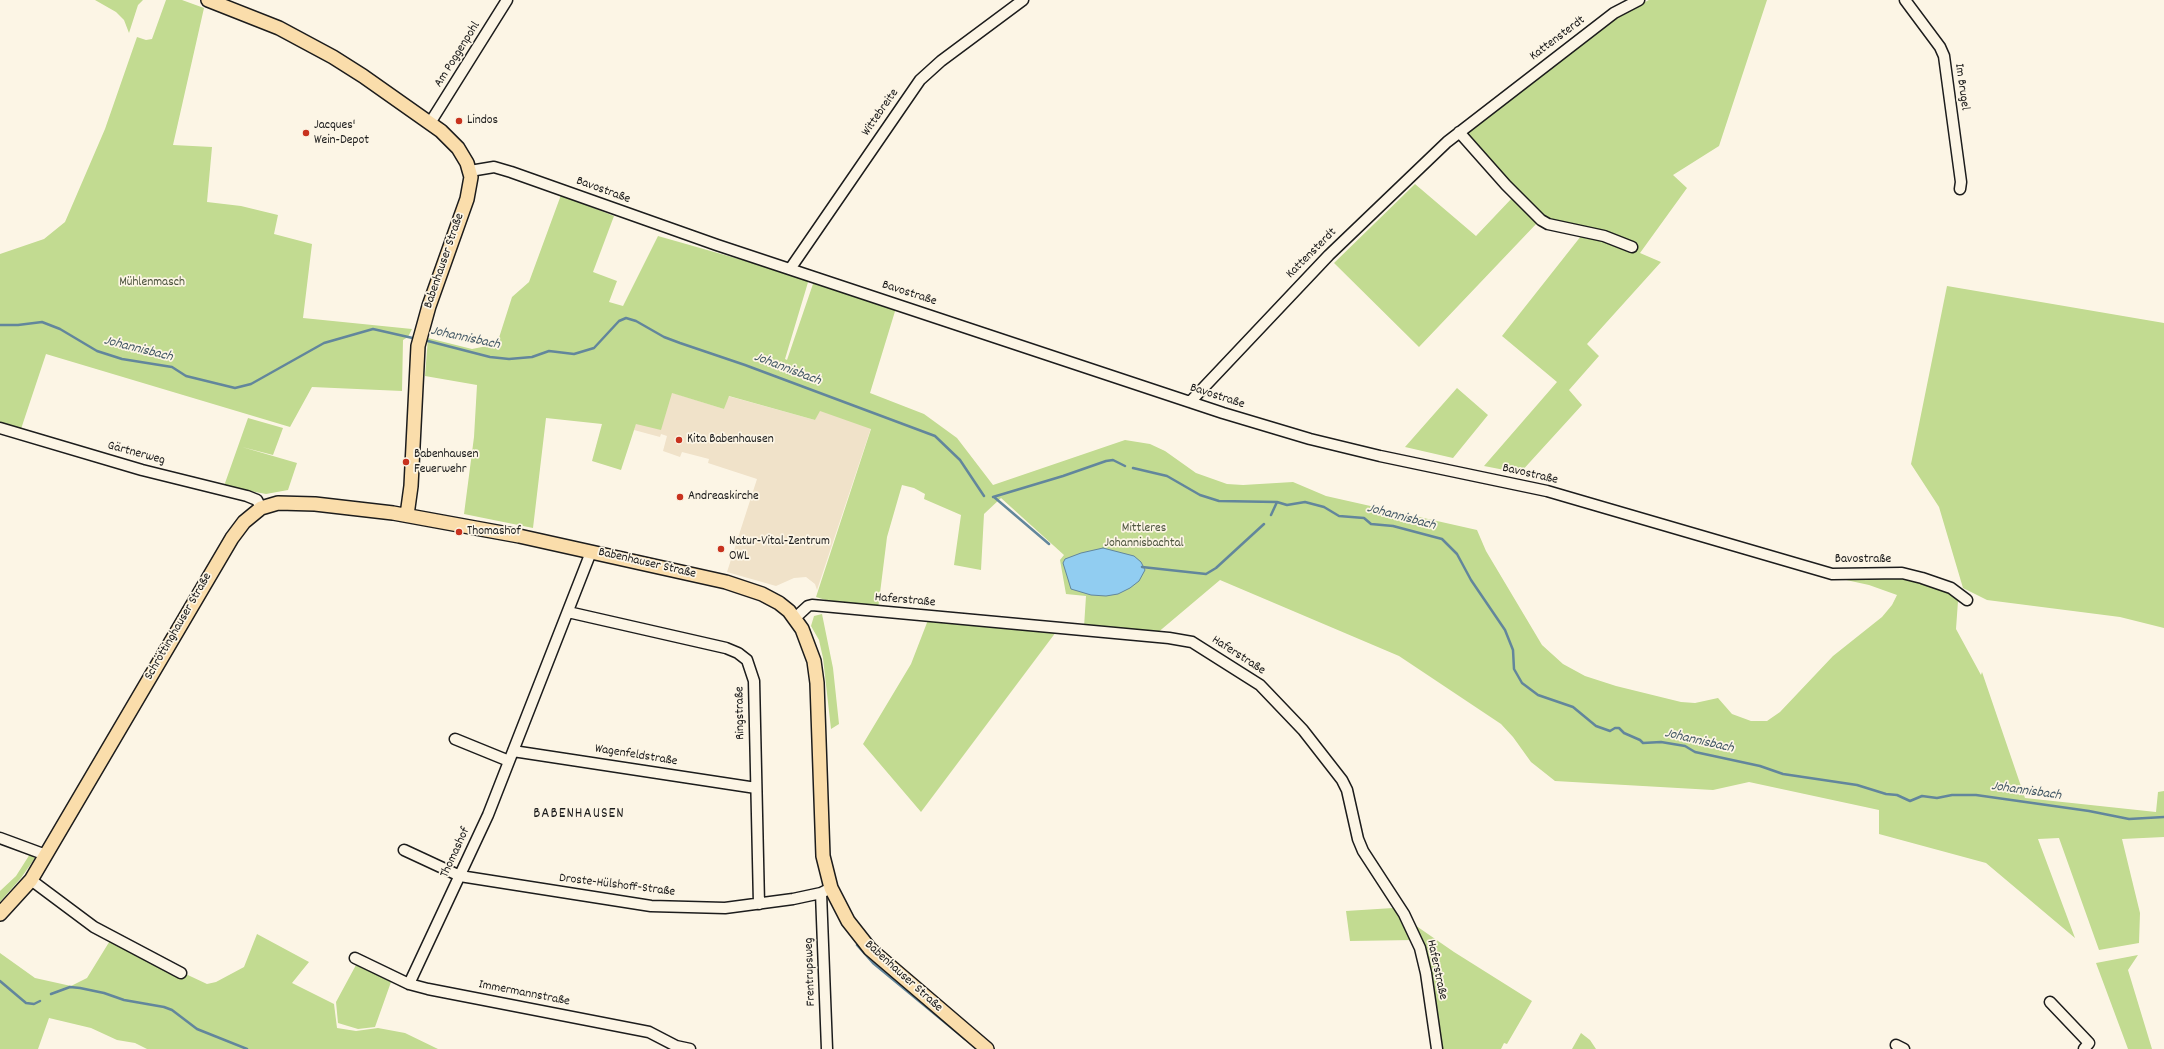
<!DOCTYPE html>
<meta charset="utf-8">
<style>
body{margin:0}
canvas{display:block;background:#fcf5e5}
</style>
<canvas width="2164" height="1049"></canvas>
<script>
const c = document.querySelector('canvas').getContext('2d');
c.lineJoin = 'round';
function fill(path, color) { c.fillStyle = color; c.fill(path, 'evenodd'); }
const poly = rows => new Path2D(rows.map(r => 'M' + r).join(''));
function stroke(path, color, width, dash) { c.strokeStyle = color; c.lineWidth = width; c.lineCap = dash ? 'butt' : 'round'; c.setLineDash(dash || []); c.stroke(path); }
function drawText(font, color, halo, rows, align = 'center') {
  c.font = font + ' Dekko,sans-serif'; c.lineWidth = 3.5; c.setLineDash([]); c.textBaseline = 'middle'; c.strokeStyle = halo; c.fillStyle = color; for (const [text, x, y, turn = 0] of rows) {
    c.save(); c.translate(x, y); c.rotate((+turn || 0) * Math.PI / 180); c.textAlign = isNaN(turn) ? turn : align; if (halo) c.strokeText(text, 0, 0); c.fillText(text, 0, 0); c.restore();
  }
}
fill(poly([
 [648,385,724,409,728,396,815,420,818,412,822,409,871,428,817,590,815,584,806,577,794,578,776,586,727,572,757,479,708,463,709,459,682,452,680,457,663,451,667,436,661,434,660,437,634,430]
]), '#f0e2c9');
fill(poly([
 [95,0,143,0,138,5,129,33,124,20,116,12],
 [166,0,182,0,204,8,173,145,212,147,207,202,241,206,278,215,274,234,312,244,303,318,412,329,408,337,403,340,402,391,312,387,290,427,46,354,21,429,0,424,0,254,44,239,65,222,105,129,137,37,146,40,152,39],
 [1649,0,1767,0,1719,146,1673,175,1687,188,1640,253,1661,262,1587,344,1599,356,1569,390,1582,405,1520,473,1484,466,1557,382,1502,336,1581,236,1544,227,1538,222,1419,347,1334,263,1415,184,1476,236,1513,197,1465,134,1614,18],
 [561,195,614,216,593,272,617,281,609,302,623,306,658,236,809,279,785,359,787,360,814,281,896,308,870,393,924,414,957,438,993,485,1125,440,1150,444,1165,451,1196,473,1227,484,1243,485,1293,482,1326,496,1477,530,1486,551,1542,645,1563,664,1585,676,1616,686,1681,702,1695,703,1718,698,1732,714,1751,721,1767,721,1780,712,1833,656,1882,617,1892,605,1897,595,1869,585,1837,578,1901,578,1932,585,1951,594,1958,601,1956,629,1981,675,1982,672,2025,798,2156,812,2158,792,2164,791,2164,837,2122,839,2140,913,2139,943,2099,950,2059,838,2038,839,2075,938,1986,863,1879,834,1879,810,1749,782,1713,790,1555,781,1531,762,1513,737,1501,724,1399,656,1220,580,1156,634,1084,627,1086,596,1066,594,1060,560,1064,555,1001,498,984,514,981,570,954,565,961,515,924,499,925,494,914,488,902,485,887,537,878,609,842,605,816,597,871,429,820,411,815,420,729,396,724,409,672,393,661,430,636,424,621,470,592,461,602,424,546,418,533,528,464,514,474,437,477,385,425,376,428,338,472,349,497,344,512,297,529,282],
 [1947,286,2164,323,2164,628,2120,617,1987,600,1963,588,1939,507,1911,464],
 [1457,388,1488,415,1453,458,1405,447],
 [248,418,283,428,273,455,242,447,297,463,288,490,266,494,224,486],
 [822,614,833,668,839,724,831,729,823,658,819,640,811,626,814,616],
 [928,620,1056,632,921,812,863,744,911,664],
 [30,854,35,858,21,878,0,902,0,891,16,876],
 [1393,908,1398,912,1414,940,1350,941,1346,911],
 [1412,923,1454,952,1532,1001,1507,1044,1504,1043,1501,1049,1440,1049],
 [257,934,309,962,292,983,334,1004,337,1028,356,1031,378,1028,405,1033,438,1049,147,1049,135,1043,117,1040,91,1028,49,1018,38,1049,0,1049,0,953,35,978,71,986,87,978,111,939,207,984,216,982,244,967],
 [2138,955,2128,970,2152,1049,2128,1049,2096,963],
 [356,965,391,982,375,1027,358,1029,338,1023,336,1002],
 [1581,1033,1590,1040,1596,1049,1572,1049]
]), '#c2db91');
const water = poly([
 [1103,548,1134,556,1141,562,1145,570,1139,581,1130,588,1118,594,1106,596,1091,595,1071,589,1063,563,1065,559,1081,553,1103,548]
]);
fill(water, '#91cdf1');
stroke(water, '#62869c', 1);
stroke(poly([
 [0,325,18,325,42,322,60,329,97,351,122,359,172,367,186,376,235,388,251,384,324,343,373,329,417,339],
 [424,340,490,357,509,359,532,357,549,351,574,354,594,348,619,321,626,318,636,321,664,337,680,343,745,365,935,436,960,460,984,496],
 [1133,468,1167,476,1200,495,1219,501,1277,502],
 [993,497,1063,476,1106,461,1113,460,1125,466],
 [994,497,1049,544],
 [1271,515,1277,502,1287,505,1305,502,1324,507,1339,516,1364,518,1371,524,1393,526,1442,539,1457,554,1471,580,1505,630,1513,650,1514,669,1522,683,1538,695,1573,707,1596,726,1610,731,1615,728,1619,728,1624,733,1640,740,1643,743,1661,742,1685,746,1695,752,1760,766,1783,774,1857,785,1886,794,1897,795,1910,801,1922,796,1937,798,1952,795,1976,795,2089,811,2129,819,2164,817],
 [1142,567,1206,574,1216,568,1264,524],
 [857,945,873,963,965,1039],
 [0,981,26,1003,34,1004,40,1001],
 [51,994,70,987,80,988,104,993,124,1000,164,1007,172,1010,197,1029,247,1049]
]), '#62869c', 2.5);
const minor = poly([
 [1905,0,1940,47,1944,56,1961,182,1960,189],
 [430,123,507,0],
 [1459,132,1506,185,1541,220,1548,224,1604,236,1632,247],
 [470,171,494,167,511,172,717,245,1223,413,1310,439,1380,456,1547,491,1832,574,1902,573,1922,578,1951,588,1967,600],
 [790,269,920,80,941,61,1023,0],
 [1190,402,1329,255,1447,142,1614,13,1639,0],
 [0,428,142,470,247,496,257,500,261,508],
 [568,612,726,648,738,653,747,660,754,681,759,904],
 [795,618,808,606,812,605,1169,638,1192,642,1260,685,1303,730,1342,780,1347,790,1358,839,1363,851,1404,914,1420,948,1426,973,1437,1049],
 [455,739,509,761],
 [513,751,756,788],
 [0,838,46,855],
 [404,850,460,876,651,906,725,908,793,899,821,893,831,888],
 [31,880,94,927,181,973],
 [821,893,827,1049],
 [355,958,409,984,428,989,649,1032,676,1046,690,1049],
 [409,984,488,815,591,552],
 [2050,1002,2089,1043,2084,1049],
 [1896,1045,1904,1049]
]);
const major = poly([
 [208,0,279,28,333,57,363,76,441,131,458,148,467,163,471,177,467,199,429,306,418,346,411,486,407,515],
 [0,914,31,880,232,538,244,522,261,508,278,503,315,504,393,513,519,536,726,582,762,594,779,603,789,611,802,629,814,661,817,683,823,856,831,888,848,921,870,949,987,1049]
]);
stroke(minor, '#1c1c1c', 13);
stroke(major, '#1c1c1c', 16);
stroke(minor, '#fcf5e5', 10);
stroke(major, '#faddab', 13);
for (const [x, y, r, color] of [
 [459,121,4,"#c8321e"],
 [306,133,4,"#c8321e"],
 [679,440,4,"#c8321e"],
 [406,462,4,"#c8321e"],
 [680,497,4,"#c8321e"],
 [459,532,4,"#c8321e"],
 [721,549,4,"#c8321e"]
]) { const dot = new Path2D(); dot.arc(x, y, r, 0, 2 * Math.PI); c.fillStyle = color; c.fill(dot); stroke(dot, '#fcf5e5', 1.5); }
drawText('13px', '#1c1c1c', '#fcf5e5', [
 ["Kattensterdt",1558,39,-37],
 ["Am Poggenpohl",458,55,-58],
 ["Im Brugel",1961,87,82],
 ["Wittebreite",881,113,-55],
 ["Bavostraße",603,191,20],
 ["Kattensterdt",1312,254,-45],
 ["Babenhauser Straße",445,261,-71],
 ["Bavostraße",909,294,18],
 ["Bavostraße",1217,397,18],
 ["Gärtnerweg",136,454,15],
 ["Bavostraße",1530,475,13],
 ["Bavostraße",1863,560],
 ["Babenhauser Straße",647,564,13],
 ["Haferstraße",905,601,5],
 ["Schröttinghauser Straße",179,627,-60],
 ["Haferstraße",1238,656,33],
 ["Ringstraße",741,713,-91],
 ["Wagenfeldstraße",636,756,9],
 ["Thomashof",456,853,-65],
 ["Droste-Hülshoff-Straße",617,886,7],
 ["Haferstraße",1436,970,78],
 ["Frentrupsweg",811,972,-92],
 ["Babenhauser Straße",903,977,42],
 ["Immermannstraße",524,994,11]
]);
drawText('13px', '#1c1c1c', '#fcf5e5', [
 ["Lindos",467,121],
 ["Jacques'",314,126],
 ["Wein-Depot",314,141],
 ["Kita Babenhausen",687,440],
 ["Babenhausen",414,455],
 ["Feuerwehr",414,470],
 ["Andreaskirche",688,497],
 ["Thomashof",467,532],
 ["Natur-Vital-Zentrum",729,542],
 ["OWL",729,557]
], 'left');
drawText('13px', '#4e553f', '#fcf5e5', [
 ["Mühlenmasch",152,283],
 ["Mittleres",1144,529],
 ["Johannisbachtal",1144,544]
]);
drawText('italic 14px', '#455a67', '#fcf5e5', [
 ["Johannisbach",465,339,12],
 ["Johannisbach",138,350,14],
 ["Johannisbach",787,370,21],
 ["Johannisbach",1401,518,15],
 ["Johannisbach",1699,742,13],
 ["Johannisbach",2026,792,8]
]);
c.letterSpacing = '1px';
drawText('15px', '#1c1c1c', '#fcf5e5', [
 ["BABENHAUSEN",579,815]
]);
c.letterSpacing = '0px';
</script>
